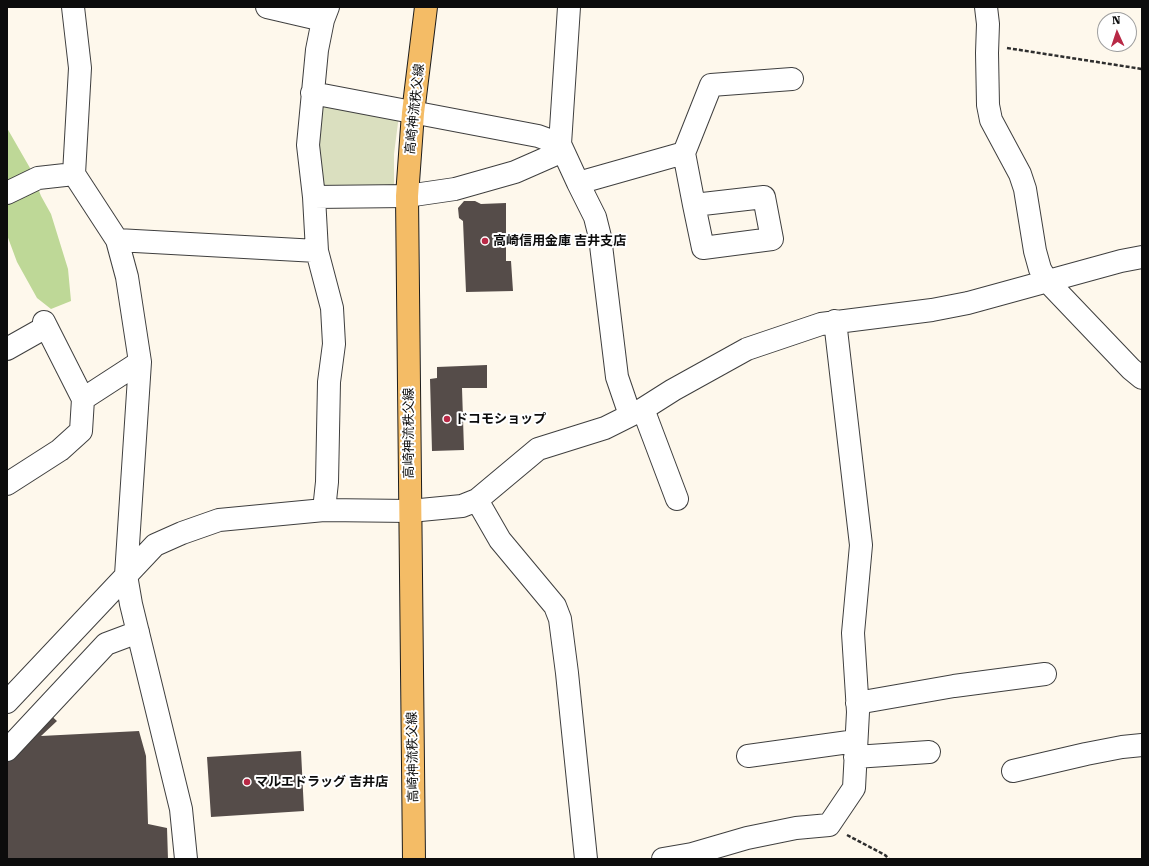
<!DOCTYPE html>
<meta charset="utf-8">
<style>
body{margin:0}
#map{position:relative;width:1149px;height:866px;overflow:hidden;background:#fef8ec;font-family:"Roboto Serif",serif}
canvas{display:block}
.frame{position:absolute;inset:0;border:8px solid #0c0c0c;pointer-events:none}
.north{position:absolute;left:1097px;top:12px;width:40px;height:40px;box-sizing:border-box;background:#fff;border:1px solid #9e9e9e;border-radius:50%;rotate:357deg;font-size:11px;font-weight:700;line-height:16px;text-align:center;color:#0c0c0c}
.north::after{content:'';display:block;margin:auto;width:14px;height:18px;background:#b82946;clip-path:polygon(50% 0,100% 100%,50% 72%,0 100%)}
</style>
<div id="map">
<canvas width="1149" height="866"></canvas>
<div class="frame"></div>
<div class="north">N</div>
</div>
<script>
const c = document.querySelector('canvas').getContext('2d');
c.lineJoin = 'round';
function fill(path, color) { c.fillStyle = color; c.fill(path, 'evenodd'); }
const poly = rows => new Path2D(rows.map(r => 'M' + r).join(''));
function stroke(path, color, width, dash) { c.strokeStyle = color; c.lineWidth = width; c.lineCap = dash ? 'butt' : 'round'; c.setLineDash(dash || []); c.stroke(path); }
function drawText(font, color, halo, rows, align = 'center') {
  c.font = font + ' "Roboto Serif","Noto Sans JP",serif'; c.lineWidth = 4; c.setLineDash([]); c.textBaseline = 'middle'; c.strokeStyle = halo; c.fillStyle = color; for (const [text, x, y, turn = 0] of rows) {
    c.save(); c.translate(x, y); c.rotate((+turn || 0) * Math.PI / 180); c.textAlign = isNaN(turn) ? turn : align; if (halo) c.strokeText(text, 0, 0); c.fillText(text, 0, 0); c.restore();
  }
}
fill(poly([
 [7,128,30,168,41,196,51,214,68,269,71,301,51,309,37,298,17,262,7,235]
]), '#bed897');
fill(poly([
 [325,101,399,115,394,154,394,190,319,189,316,106]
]), '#dadfbf');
fill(poly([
 [464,201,475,201,481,204,506,203,506,261,511,261,513,291,466,292,463,221,459,218,458,208],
 [487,365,487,388,462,388,464,450,432,451,430,379,437,378,437,367],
 [37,703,57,721,41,736,139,731,146,756,148,824,167,828,168,859,7,859,7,734],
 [301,751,304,811,211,817,207,757]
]), '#554c49');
const minor = poly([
 [73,7,80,68,74,174,117,240,127,277,140,362,126,575,131,604,181,809,186,859],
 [267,7,323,20],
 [986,7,988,24,987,53,988,105,991,120,1020,174,1025,189,1035,251,1040,269,1047,281,1131,369,1142,378],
 [312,93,538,136,560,144,578,183,595,217,600,237,617,377,630,415],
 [684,153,711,85,792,79],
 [578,183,684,153,694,205,703,248,772,239,764,197,694,205],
 [7,193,38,178,74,174],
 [314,197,407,196,455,189,515,172,556,154,560,144,569,7],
 [117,240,317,251],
 [7,349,46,327],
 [83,399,140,362],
 [643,409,677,499],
 [7,484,60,450,81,431,83,399,44,322],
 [477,500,500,540,555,606,560,619,567,673,586,859],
 [324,510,327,482,329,382,334,344,332,308,317,251,314,197,308,145,317,50,323,20,328,7],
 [7,702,155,545,182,533,219,520,324,510,410,511,462,506,477,500,538,449,605,428,643,409,673,390,747,349,821,324,932,310,968,303,1121,261,1142,257],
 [857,703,954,686,1045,674],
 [7,750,106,644,138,632],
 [748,756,856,741],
 [855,757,929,752],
 [1013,771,1086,754,1122,747,1142,745],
 [663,859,692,854,747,838,796,828,829,825,854,788,858,712,853,633,861,545,835,321]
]);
const major = poly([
 [414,859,407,196,413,113,426,7]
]);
stroke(minor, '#3f3f3f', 24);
stroke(major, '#1d1d1d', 24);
stroke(poly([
 [1007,48,1142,69],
 [847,835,885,855,889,859]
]), '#2e2e2e', 2.5, [4, 2]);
stroke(minor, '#fff', 22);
stroke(major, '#f4bc66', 22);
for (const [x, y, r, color] of [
 [485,241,4,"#b82946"],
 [447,419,4,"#b82946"],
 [247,782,4,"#b82946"]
]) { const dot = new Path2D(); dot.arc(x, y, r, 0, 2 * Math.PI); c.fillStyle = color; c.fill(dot); stroke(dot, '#fff', 1.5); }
drawText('13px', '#0c0c0c', '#fff', [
 ["高崎神流秩父線",415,109,-84],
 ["高崎神流秩父線",409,433,-90],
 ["高崎神流秩父線",413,757,-91]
]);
drawText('bold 13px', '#0c0c0c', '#fff', [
 ["高崎信用金庫 吉井支店",493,241],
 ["ドコモショップ",455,419],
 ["マルエドラッグ 吉井店",255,782]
], 'left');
</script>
